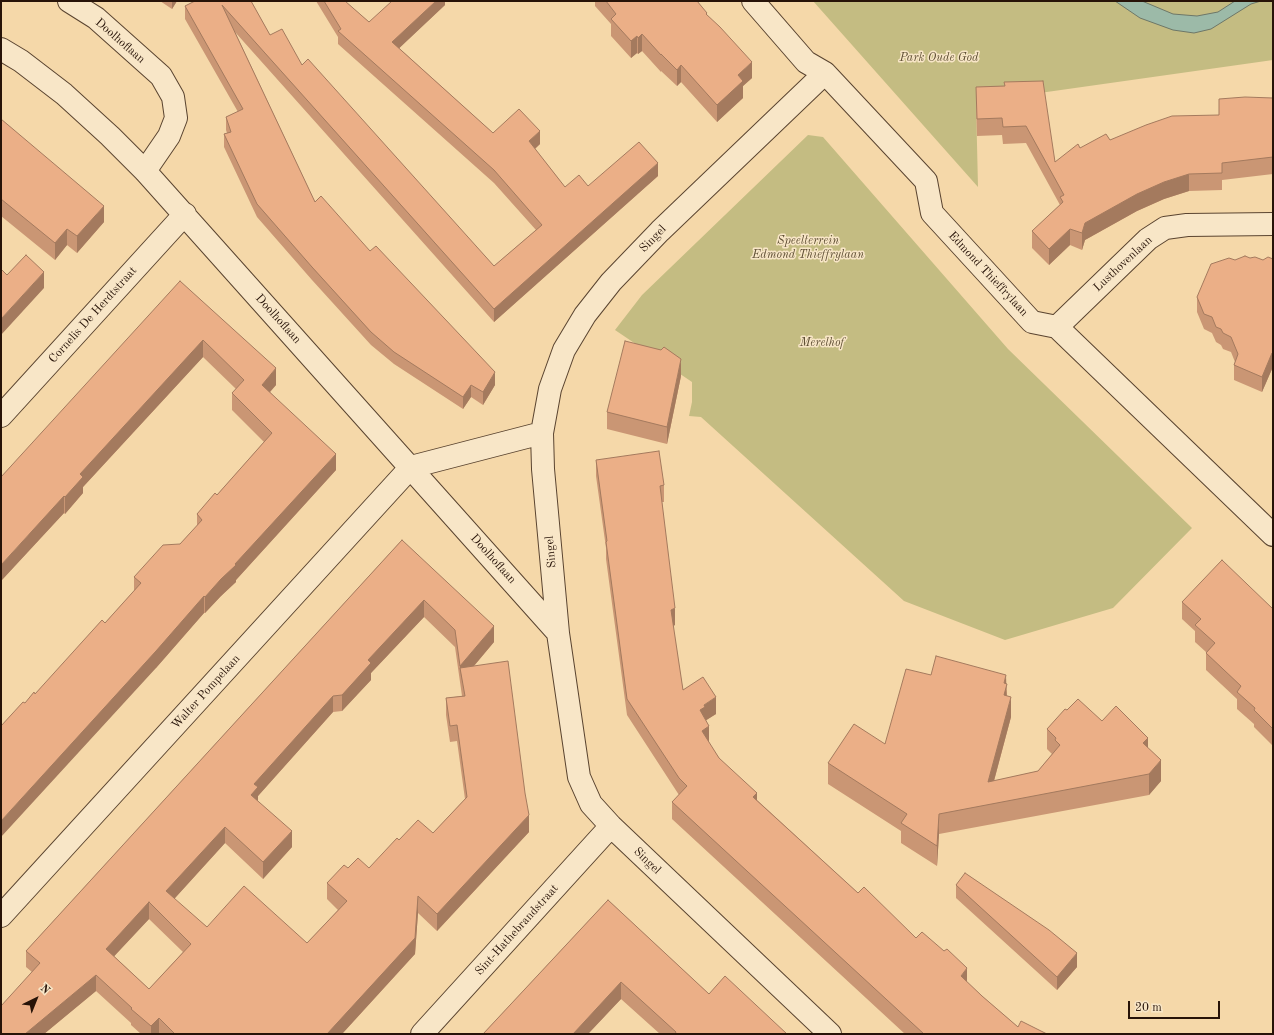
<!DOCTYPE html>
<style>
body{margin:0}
#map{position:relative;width:1274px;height:1035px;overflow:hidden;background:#f5d8a9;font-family:"Old Standard TT",serif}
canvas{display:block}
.frame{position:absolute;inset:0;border:2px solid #271308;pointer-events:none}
.north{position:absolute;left:16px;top:979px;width:40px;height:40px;-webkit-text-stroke:3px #f8e6c7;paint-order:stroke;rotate:43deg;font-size:11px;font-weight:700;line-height:16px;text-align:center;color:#271308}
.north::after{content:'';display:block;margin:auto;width:14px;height:18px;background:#271308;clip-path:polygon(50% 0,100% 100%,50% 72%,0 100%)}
.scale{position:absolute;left:1128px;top:1001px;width:92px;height:18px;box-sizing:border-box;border:2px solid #271308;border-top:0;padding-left:5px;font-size:12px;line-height:14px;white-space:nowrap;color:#271308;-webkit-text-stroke:3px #f8e6c7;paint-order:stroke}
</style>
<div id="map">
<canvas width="1274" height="1035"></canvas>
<div class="frame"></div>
<div class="north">N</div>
<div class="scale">20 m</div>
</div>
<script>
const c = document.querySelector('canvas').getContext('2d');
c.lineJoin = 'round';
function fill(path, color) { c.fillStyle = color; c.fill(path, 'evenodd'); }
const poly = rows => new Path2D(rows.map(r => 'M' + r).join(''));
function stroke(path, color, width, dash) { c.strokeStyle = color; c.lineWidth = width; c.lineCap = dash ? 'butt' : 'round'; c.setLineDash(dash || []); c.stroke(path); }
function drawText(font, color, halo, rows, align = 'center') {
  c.font = font + ' "Old Standard TT",serif'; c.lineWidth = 3; c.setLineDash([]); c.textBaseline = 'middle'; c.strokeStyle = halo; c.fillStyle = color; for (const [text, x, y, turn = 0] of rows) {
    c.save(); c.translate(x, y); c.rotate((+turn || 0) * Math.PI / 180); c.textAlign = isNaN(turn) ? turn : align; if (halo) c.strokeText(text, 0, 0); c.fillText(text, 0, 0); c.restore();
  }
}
fill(poly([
 [813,1,1273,1,1273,60,976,102,978,187],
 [808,135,823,137,1008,349,1192,528,1113,608,1005,640,904,601,701,417,689,416,692,402,692,382,615,330,642,295]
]), '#c4bc82');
const water = poly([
 [1115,1,1142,1,1173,14,1197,16,1218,12,1235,1,1261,1,1251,4,1211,29,1194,33,1173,30,1140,18,1115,1]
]);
fill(water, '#9cbaa8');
stroke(water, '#6d7768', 1);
const street = poly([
 [69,1,96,18,161,76,173,97,176,118,169,136,145,171],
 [753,1,806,62,825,73,926,181,932,213,1032,322,1057,327,1273,535],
 [1,49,21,61,64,94,110,136,145,171,558,633],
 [825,73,660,231,611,282,585,315,564,350,550,389,542,433,543,469,558,633,579,777,591,804,611,826,830,1034],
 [1057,327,1148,239,1165,228,1187,225,1273,224],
 [1,416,185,214],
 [1,916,411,467,542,433],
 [422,1034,611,826]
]);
stroke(street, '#5a4430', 24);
stroke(street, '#f8e6c7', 22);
fill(poly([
 [160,1,177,1,172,9],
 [251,1,270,35,302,65,494,266,536,230,494,183,338,44,338,37,316,1,345,1,369,22,445,1,445,5,399,48,493,133,540,144,535,149,565,187,588,186,658,176,494,322,235,32,315,202,370,251,495,385,483,405,471,397,463,409,394,364,371,345,312,280,257,217,224,147,224,134,227,133,226,130,226,117,238,112,185,19,185,6],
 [595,1,697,1,752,78,743,86,743,98,717,122,681,82,677,86,661,71,661,72,642,51,638,54,637,53,631,58,611,36,611,24,595,6],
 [1004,86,1055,162,1080,148,1110,140,1219,115,1219,99,1273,98,1273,174,1222,180,1222,190,1189,191,1164,199,1137,211,1085,240,1082,250,1070,245,1049,265,1032,248,1032,231,1060,205,1026,143,1003,144,1002,135,977,136,976,104,976,87],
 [1,119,104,222,77,253,67,245,55,260,1,216],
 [1250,258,1263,260,1273,259,1273,369,1272,369,1262,392,1234,380,1234,365,1235,362,1231,352,1223,349,1221,345,1216,342,1212,333,1204,329,1197,312,1197,297,1235,260],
 [180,281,276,385,270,392,336,470,236,580,236,582,221,596,205,613,204,613,156,668,25,703,35,694,105,623,134,591,134,577,180,544,197,526,197,514,217,495,264,442,232,410,232,393,236,389,203,357,83,487,83,493,65,514,64,513,1,581],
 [681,376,667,444,607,429,607,412],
 [596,460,664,485,664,502,662,502,675,625,673,626,683,690,716,714,706,720,709,743,719,758,757,800,858,893,916,938,967,982,982,996,1018,1027,1047,1034,905,1034,672,819,672,802,679,795,627,715,606,559,606,548,596,476],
 [402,540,494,642,474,666,529,832,437,931,418,913,415,954,342,1034,141,1034,131,1025,131,1023,96,991,44,1034,1,1034,32,972,26,967,26,951],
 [424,617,455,647,462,696,446,698,446,715,450,742,457,741,465,799,433,833,399,840,369,868,348,868,327,883,327,899,338,910,307,943,207,927,174,899,225,843,263,879,292,847,258,801,258,796,333,712,342,711,371,680,371,673],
 [149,919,183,952,149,989,114,956],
 [1182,602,1273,609,1273,746,1254,727,1254,724,1237,709,1237,699,1206,670,1206,652,1195,642,1195,631,1182,619],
 [931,675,1006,684,1007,695,1011,717,994,781,1038,771,1052,754,1047,749,1047,729,1067,710,1102,721,1148,749,1161,781,1149,795,939,834,937,866,901,843,901,831,828,784,828,763,885,744],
 [956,885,1077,967,1057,990,956,898],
 [608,900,709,994,787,1034,660,1034,621,999,588,1034,483,1034]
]), '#ca9674');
fill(poly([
 [172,1,177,1,172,9],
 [436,1,445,1,445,5,392,55,392,42],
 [642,34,642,51,638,54,638,38],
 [637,36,637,53,631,58,631,41],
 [752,62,752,78,743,86,743,98,717,122,717,105,738,75],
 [681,65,681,82,677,86,677,70],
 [540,131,540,144,529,154,529,141],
 [658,163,658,176,494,322,494,309],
 [1189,174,1189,191,1164,199,1137,211,1085,240,1082,250,1082,233,1085,223,1137,194,1164,182],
 [104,206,104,222,77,253,77,236],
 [67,229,67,245,55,260,55,243],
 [1070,229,1070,245,1049,265,1049,249],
 [44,272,44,288,1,335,1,319],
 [203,340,203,357,83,487,83,493,65,514,65,497,80,474],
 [1272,353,1272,369,1262,392,1262,377],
 [681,359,681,376,667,444,667,427],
 [276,368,276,385,262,401,262,385],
 [495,372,495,385,483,405,483,392],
 [471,385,471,397,463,409,463,397],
 [336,454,336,470,236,580,236,582,221,596,205,613,205,597,221,579],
 [64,496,64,513,1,581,1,565],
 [204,596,204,613,156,668,1,837,1,821],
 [424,600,424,617,371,673,371,680,342,711,342,695,368,660],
 [675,608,675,625,671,627,671,610],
 [494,626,494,642,462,680,460,668,460,682,460,666],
 [1006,675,1007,705,1004,715,1004,683],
 [333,696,333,712,258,796,258,804,251,795,254,784],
 [716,697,716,714,705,721,700,710,704,705],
 [1011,697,1011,717,988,803,988,782],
 [709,726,709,743,702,731],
 [1148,738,1148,758,1143,743],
 [1161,760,1161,781,1149,795,1149,774],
 [757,793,757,809,753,797],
 [939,814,939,834,937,866,937,846],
 [529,815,529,832,437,931,437,914],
 [225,827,225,843,166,908,166,891],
 [292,831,292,847,263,879,263,862],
 [418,896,418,913,415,954,342,1034,327,1034],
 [149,902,149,919,106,965,106,949],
 [1077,953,1077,967,1057,990,1057,977],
 [967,968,967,985,961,976],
 [96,975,96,991,44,1034,25,1034],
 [621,982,621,999,588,1034,573,1034],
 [159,1018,159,1034,151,1034,151,1026]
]), '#a47a5e');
const building = poly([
 [195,1,251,1,270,35,282,29,302,65,308,59,494,266,542,225,494,170,338,31,341,29,324,1,345,1,369,22,392,1,436,1,392,42,493,133,519,109,540,131,529,141,565,187,579,175,588,186,639,142,658,163,494,309,222,5,315,202,321,196,370,251,376,246,495,372,483,392,471,385,463,397,394,352,371,332,312,267,257,204,224,134,231,132,226,117,243,109,185,6,195,1],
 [606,1,697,1,707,13,706,14,720,27,752,62,738,75,743,81,717,105,681,65,677,70,661,54,661,55,642,34,638,38,637,36,631,41,611,19,616,14,606,1],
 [1043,81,1055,162,1078,144,1080,148,1106,134,1110,140,1146,125,1172,116,1219,115,1219,99,1245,97,1273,98,1273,157,1222,163,1222,173,1189,174,1164,182,1137,194,1085,223,1082,233,1070,229,1049,249,1032,231,1063,202,1060,197,1064,195,1026,126,1003,127,1002,118,977,119,976,87,1005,86,1004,82,1043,81],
 [1,119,104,206,77,236,67,229,55,243,1,199,1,119],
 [26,255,44,272,1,319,1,269,7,275,26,255],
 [1245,256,1250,258,1255,257,1263,260,1268,257,1273,259,1273,354,1272,353,1262,377,1234,365,1238,354,1231,337,1223,333,1221,329,1216,327,1212,317,1204,314,1197,297,1211,264,1229,258,1235,260,1245,256],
 [180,281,276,368,262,385,336,454,235,564,236,565,221,579,205,597,204,596,156,651,1,821,1,726,23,702,25,703,34,692,35,694,102,620,105,623,141,583,134,577,163,545,180,544,202,520,197,514,215,493,217,495,272,433,232,393,244,380,203,340,80,474,83,477,65,497,64,496,1,565,1,477,180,281],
 [625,341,661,350,664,347,681,359,667,427,607,412,625,341],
 [659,451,664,485,660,486,675,608,671,610,683,690,703,677,716,697,704,705,705,707,700,710,709,726,702,731,719,758,757,793,753,797,858,893,864,887,916,938,922,932,944,951,947,949,967,968,961,976,982,996,1018,1027,1021,1021,1047,1034,924,1034,672,802,687,786,679,778,627,699,606,542,607,541,596,460,659,451],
 [402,540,494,626,460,666,455,630,424,600,368,660,371,663,342,695,333,696,254,784,258,787,251,795,292,831,263,862,225,827,166,891,207,927,244,886,307,943,347,901,327,883,344,865,348,868,358,858,369,868,397,838,399,840,418,820,433,833,467,797,457,725,450,726,446,698,465,696,460,668,508,661,525,793,529,815,437,914,418,896,415,938,327,1034,175,1034,159,1018,151,1026,131,1009,132,1008,96,975,25,1034,1,1034,1,1006,40,963,26,951,402,540],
 [149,902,191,944,149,989,106,949,149,902],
 [1222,560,1273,609,1273,729,1254,710,1255,708,1237,692,1241,686,1206,653,1215,643,1195,625,1201,619,1182,602,1222,560],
 [936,656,1006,675,1004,683,1007,684,1004,695,1011,697,988,782,1038,771,1060,745,1055,740,1056,738,1047,729,1065,709,1067,710,1078,699,1102,721,1116,706,1148,738,1143,743,1161,760,1149,774,939,814,937,846,901,823,907,814,828,763,854,724,885,744,906,669,931,675,936,656],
 [965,873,1049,930,1077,953,1057,977,956,885,965,873],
 [608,900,709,994,725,976,787,1034,675,1034,676,1032,621,982,573,1034,483,1034,608,900]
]);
fill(building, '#ebaf87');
stroke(building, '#a47a5e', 1);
drawText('12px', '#271308', '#f8e6c7', [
 ["Doolhoflaan",120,41,41],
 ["Singel",653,239,-46],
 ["Lusthovenlaan",1123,264,-43],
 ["Edmond Thieffrylaan",988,274,47],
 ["Cornelis De Herdtstraat",93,315,-48],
 ["Doolhoflaan",278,319,48],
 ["Singel",551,552,-95],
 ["Doolhoflaan",493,559,48],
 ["Walter Pompelaan",206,692,-48],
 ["Singel",647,861,44],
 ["Sint-Hathebrandstraat",517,930,-48]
]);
drawText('italic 12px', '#5e4e33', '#f8e6c7', [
 ["Park Oude God",939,58],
 ["Speelterrein",808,241],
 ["Edmond Thieffrylaan",808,255],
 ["Merelhof",822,343]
]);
</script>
